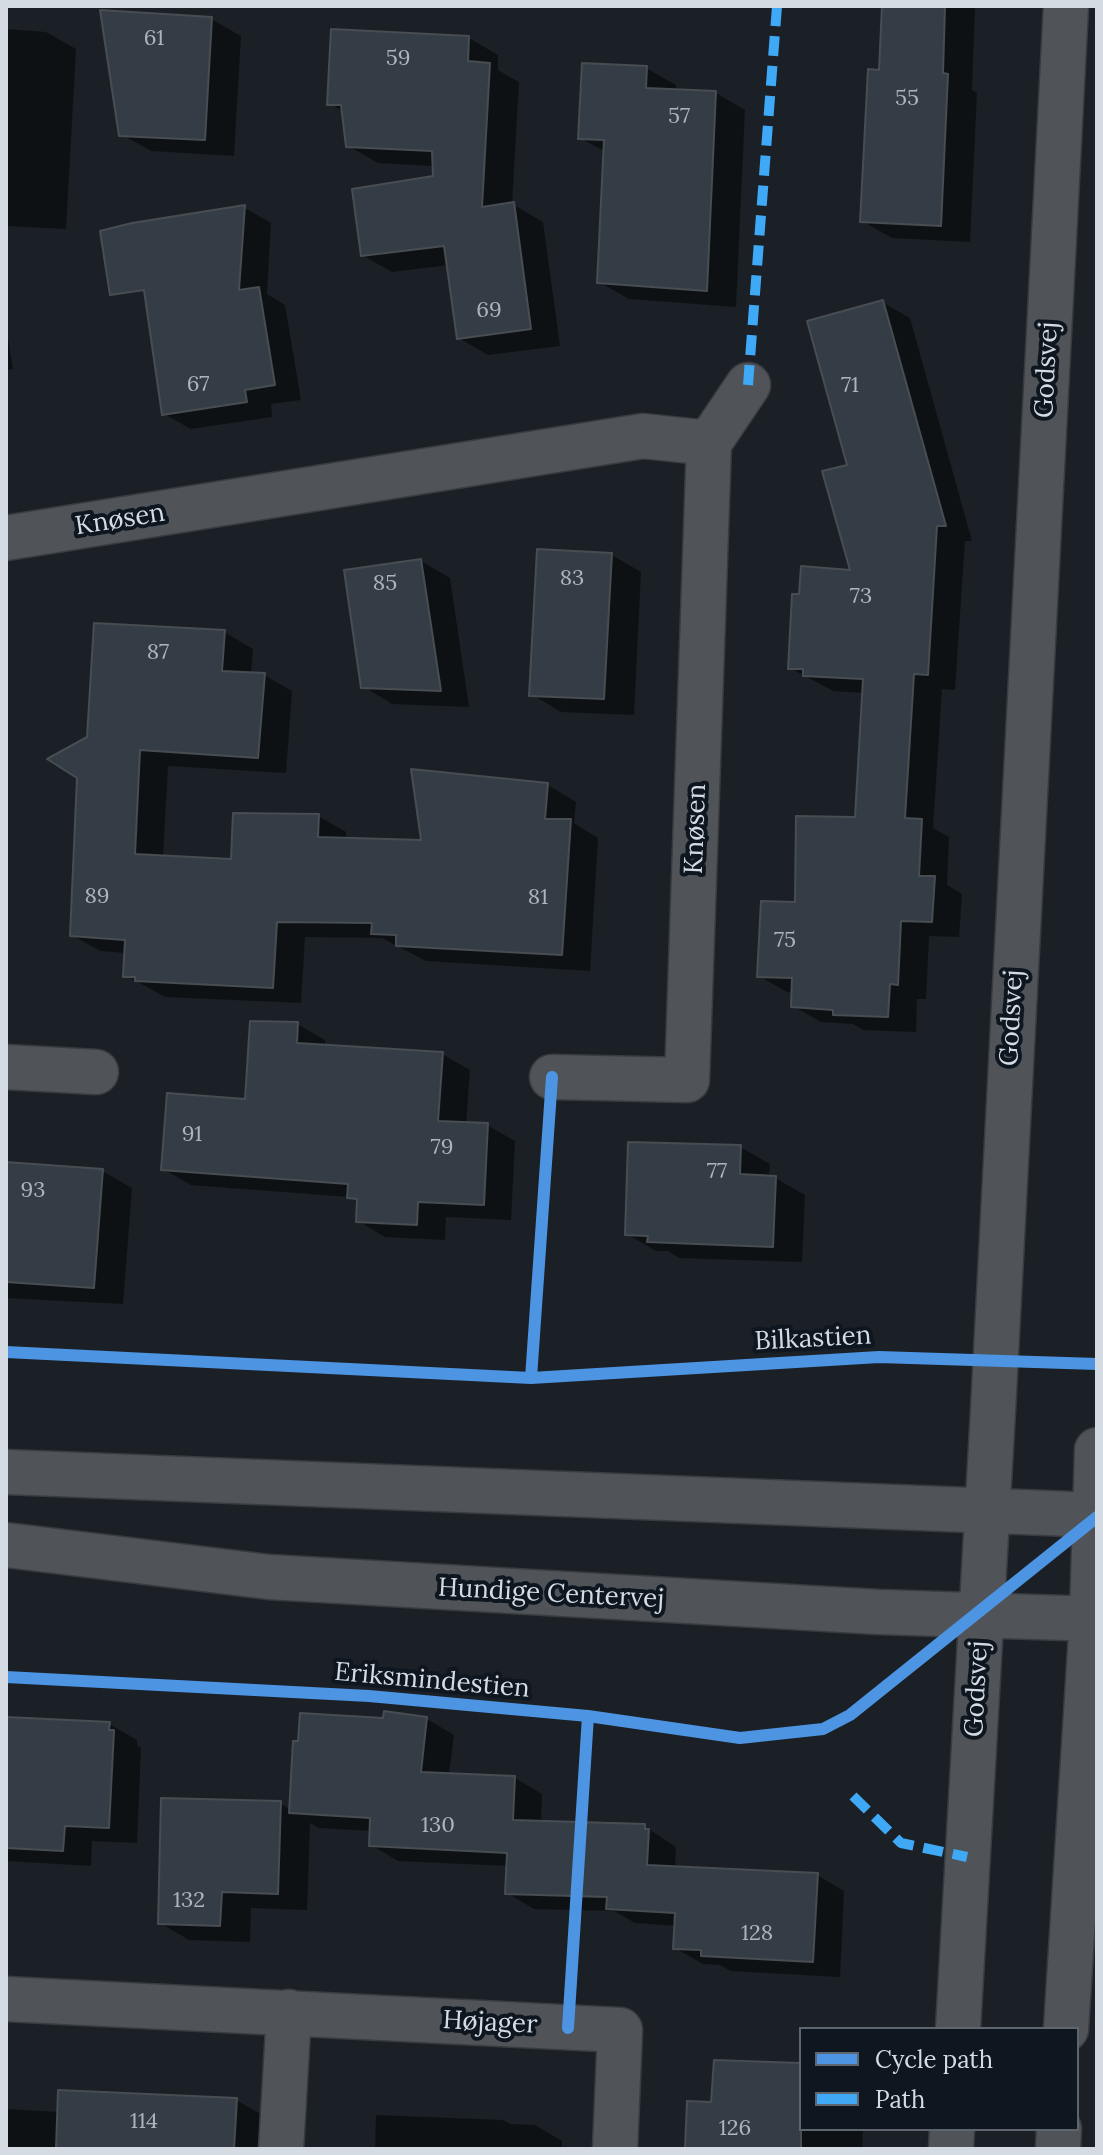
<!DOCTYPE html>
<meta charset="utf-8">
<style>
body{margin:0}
#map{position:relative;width:1103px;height:2155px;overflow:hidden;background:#1b2026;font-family:Lora,serif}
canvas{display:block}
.frame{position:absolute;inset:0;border:8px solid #d5dbe2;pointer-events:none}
.legend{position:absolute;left:799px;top:2027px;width:280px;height:104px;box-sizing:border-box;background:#0e1620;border:2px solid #5e656e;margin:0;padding:10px 14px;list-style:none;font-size:24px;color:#d5dbe2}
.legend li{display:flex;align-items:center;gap:16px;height:40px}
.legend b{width:40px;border:2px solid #5e656e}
</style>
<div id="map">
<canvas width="1103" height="2155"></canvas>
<div class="frame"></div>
<ul class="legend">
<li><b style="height:10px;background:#4d94e3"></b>Cycle path</li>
<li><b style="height:10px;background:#3fa9f5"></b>Path</li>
</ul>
</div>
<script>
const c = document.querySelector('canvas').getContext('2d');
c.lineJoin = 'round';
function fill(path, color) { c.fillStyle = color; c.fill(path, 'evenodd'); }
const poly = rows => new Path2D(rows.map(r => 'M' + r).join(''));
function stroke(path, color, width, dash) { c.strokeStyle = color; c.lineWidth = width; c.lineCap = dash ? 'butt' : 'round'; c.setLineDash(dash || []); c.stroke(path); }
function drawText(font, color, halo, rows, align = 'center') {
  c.font = font + ' Lora,serif'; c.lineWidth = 8; c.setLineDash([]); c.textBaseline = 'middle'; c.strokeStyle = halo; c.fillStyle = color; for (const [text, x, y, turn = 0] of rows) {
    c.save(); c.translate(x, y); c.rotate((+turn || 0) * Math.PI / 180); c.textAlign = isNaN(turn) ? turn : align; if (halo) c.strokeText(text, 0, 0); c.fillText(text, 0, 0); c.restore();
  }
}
fill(poly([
 [884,6,975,7,972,90,977,93,970,242,892,238,862,221,881,72],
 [211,19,241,36,234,156,151,151,121,134],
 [6,29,46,32,76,49,66,229,6,226],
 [469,38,498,55,498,70,519,82,512,204,543,222,560,346,488,355,459,338,449,265,392,272,362,255,435,178,434,166,378,163,348,146,344,112,329,103],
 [646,68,676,85,676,91,716,93,745,110,736,307,629,299,599,282,606,152,580,138],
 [245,208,271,223,267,294,285,305,301,400,271,404,272,417,191,429,164,414,176,218],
 [882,302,910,318,972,541,965,541,955,690,942,689,933,828,949,837,947,885,962,894,959,937,929,936,926,999,917,999,916,1032,863,1030,853,1024,821,1022,793,1006,794,992,787,992,759,976,797,904,857,819,864,693,833,691,790,668,801,597,852,572,850,466],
 [6,326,13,369,6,370],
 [612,555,641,572,634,715,561,712,531,694],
 [421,561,450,578,469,707,392,704,363,686],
 [224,632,253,649,251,674,264,675,292,691,286,773,168,766,163,858,233,861,318,816,346,832,346,840,424,842,548,785,576,802,574,823,598,838,590,971,426,961,382,938,305,937,301,1003,165,997,125,975,126,953,100,951,72,935,89,739],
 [297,1024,325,1040,325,1046,442,1054,470,1070,466,1124,487,1125,515,1141,511,1220,446,1217,445,1240,385,1237,358,1221,359,1202,349,1197,191,1185,163,1169,247,1101],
 [740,1147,770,1164,769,1177,775,1178,805,1195,802,1262,679,1258,668,1251,656,1251,627,1234],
 [6,1164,102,1171,132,1188,123,1304,6,1298],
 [6,1719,109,1724,137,1740,137,1745,141,1748,137,1843,92,1841,91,1866,6,1861],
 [427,1719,454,1735,449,1775,515,1778,542,1794,541,1823,644,1826,676,1847,675,1869,817,1875,844,1891,840,1977,731,1971,720,1965,703,1964,675,1948,677,1926,635,1923,614,1911,534,1909,507,1893,508,1866,398,1861,371,1845,371,1831,319,1828,310,1823,307,1910,251,1908,250,1942,189,1940,160,1923,280,1803,291,1810,385,1721],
 [801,2065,801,2129,863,2129,862,2149,687,2149],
 [236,2100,264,2116,263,2149,6,2149,6,2109,59,2112],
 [376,2115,503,2120,510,2124,535,2125,562,2141,562,2149,375,2149]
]), '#0007');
const building = poly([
 [882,6,945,6,943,73,948,74,941,226,860,222,868,69,879,70,882,6],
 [100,10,212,17,205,140,119,136,100,10],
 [331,29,469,36,468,61,490,63,482,207,514,202,531,329,457,339,444,246,361,256,352,189,433,176,432,151,346,147,341,105,327,105,331,29],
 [582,63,647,66,646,88,716,91,707,291,597,283,604,140,578,139,582,63],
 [245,205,239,290,259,287,275,385,245,390,247,402,162,415,144,290,110,295,100,231,132,223,245,205],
 [883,300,946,526,937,526,928,675,914,674,905,818,922,819,919,876,935,876,932,922,901,921,898,985,890,984,888,1017,833,1015,833,1010,791,1007,792,978,757,977,761,901,795,902,796,816,855,817,863,679,803,676,803,669,788,669,792,594,799,594,801,566,850,570,822,471,847,465,807,321,883,300],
 [537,549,612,553,604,699,529,696,537,549],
 [421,559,441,691,361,688,344,570,421,559],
 [94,623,225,630,222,671,265,673,258,758,140,750,135,854,231,859,233,813,319,814,318,837,421,840,411,769,548,783,545,819,571,819,562,955,396,946,396,935,371,934,372,923,277,922,273,988,135,981,135,977,123,977,125,940,70,936,77,778,47,759,87,737,94,623],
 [250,1021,298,1022,297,1043,443,1052,438,1121,488,1123,484,1205,418,1202,417,1225,356,1222,357,1199,347,1198,348,1184,161,1170,167,1093,245,1099,250,1021],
 [628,1142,741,1145,740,1174,776,1176,773,1247,647,1242,648,1236,625,1235,628,1142],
 [6,1162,103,1169,94,1288,6,1282,6,1162],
 [384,1711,427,1717,421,1772,515,1776,513,1820,645,1824,645,1829,649,1829,647,1865,818,1873,813,1962,701,1956,701,1950,673,1949,675,1913,606,1909,607,1897,505,1894,507,1853,369,1846,370,1818,289,1813,293,1741,298,1741,300,1713,383,1718,384,1711],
 [6,1717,110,1722,109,1730,114,1730,109,1828,65,1826,63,1851,6,1848,6,1717],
 [161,1798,281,1801,278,1894,222,1892,220,1926,158,1924,161,1798],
 [714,2060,801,2063,801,2149,685,2149,687,2101,711,2102,714,2060],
 [58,2090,237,2098,234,2149,56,2149,58,2090]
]);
fill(building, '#343d46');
stroke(building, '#484d52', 2);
const minor = poly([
 [709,443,748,385],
 [6,538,643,436,709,443,687,1080,552,1077],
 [6,1067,96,1072],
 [6,1472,1097,1515],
 [6,1545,269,1577,879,1612,1097,1619],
 [6,1999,620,2030,615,2149],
 [958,2029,993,1411,1066,6],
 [1066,2029,1092,1619,1097,1450],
 [281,2149,289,2012],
 [951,2149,952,2129],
 [1058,2149,1059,2129]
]);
stroke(minor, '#383c40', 47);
stroke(minor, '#505458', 44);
stroke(poly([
 [748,385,777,6],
 [853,1796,901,1843,967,1857]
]), '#3fa9f5', 10, [20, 10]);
stroke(poly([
 [6,1352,531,1378,879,1357,1097,1364],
 [531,1378,552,1077],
 [6,1677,369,1696,588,1716,740,1738,823,1729,850,1715,1097,1517],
 [568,2028,588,1716]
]), '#4d94e3', 12);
drawText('22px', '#adb4bb', null, [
 ["61",154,39],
 ["59",398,59],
 ["55",907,99],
 ["57",679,117],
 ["69",489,311],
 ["67",198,385],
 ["71",850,386],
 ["83",572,579],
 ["85",385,584],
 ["73",861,597],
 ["87",158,653],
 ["89",97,897],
 ["81",538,898],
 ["75",785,941],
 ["91",192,1135],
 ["79",442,1148],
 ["77",717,1172],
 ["93",33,1191],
 ["130",438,1826],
 ["132",189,1901],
 ["128",757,1934],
 ["114",144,2122],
 ["126",735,2129]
]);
drawText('26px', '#d5dbe2', '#0e1620', [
 ["Godsvej",1047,370,-87],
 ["Knøsen",120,520,-9],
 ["Knøsen",696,829,-88],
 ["Godsvej",1012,1018,-87],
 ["Bilkastien",813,1339,-3],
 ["Hundige Centervej",551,1594,3],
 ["Eriksmindestien",432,1681,5],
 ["Godsvej",977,1689,-87],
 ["Højager",490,2023,3]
]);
</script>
